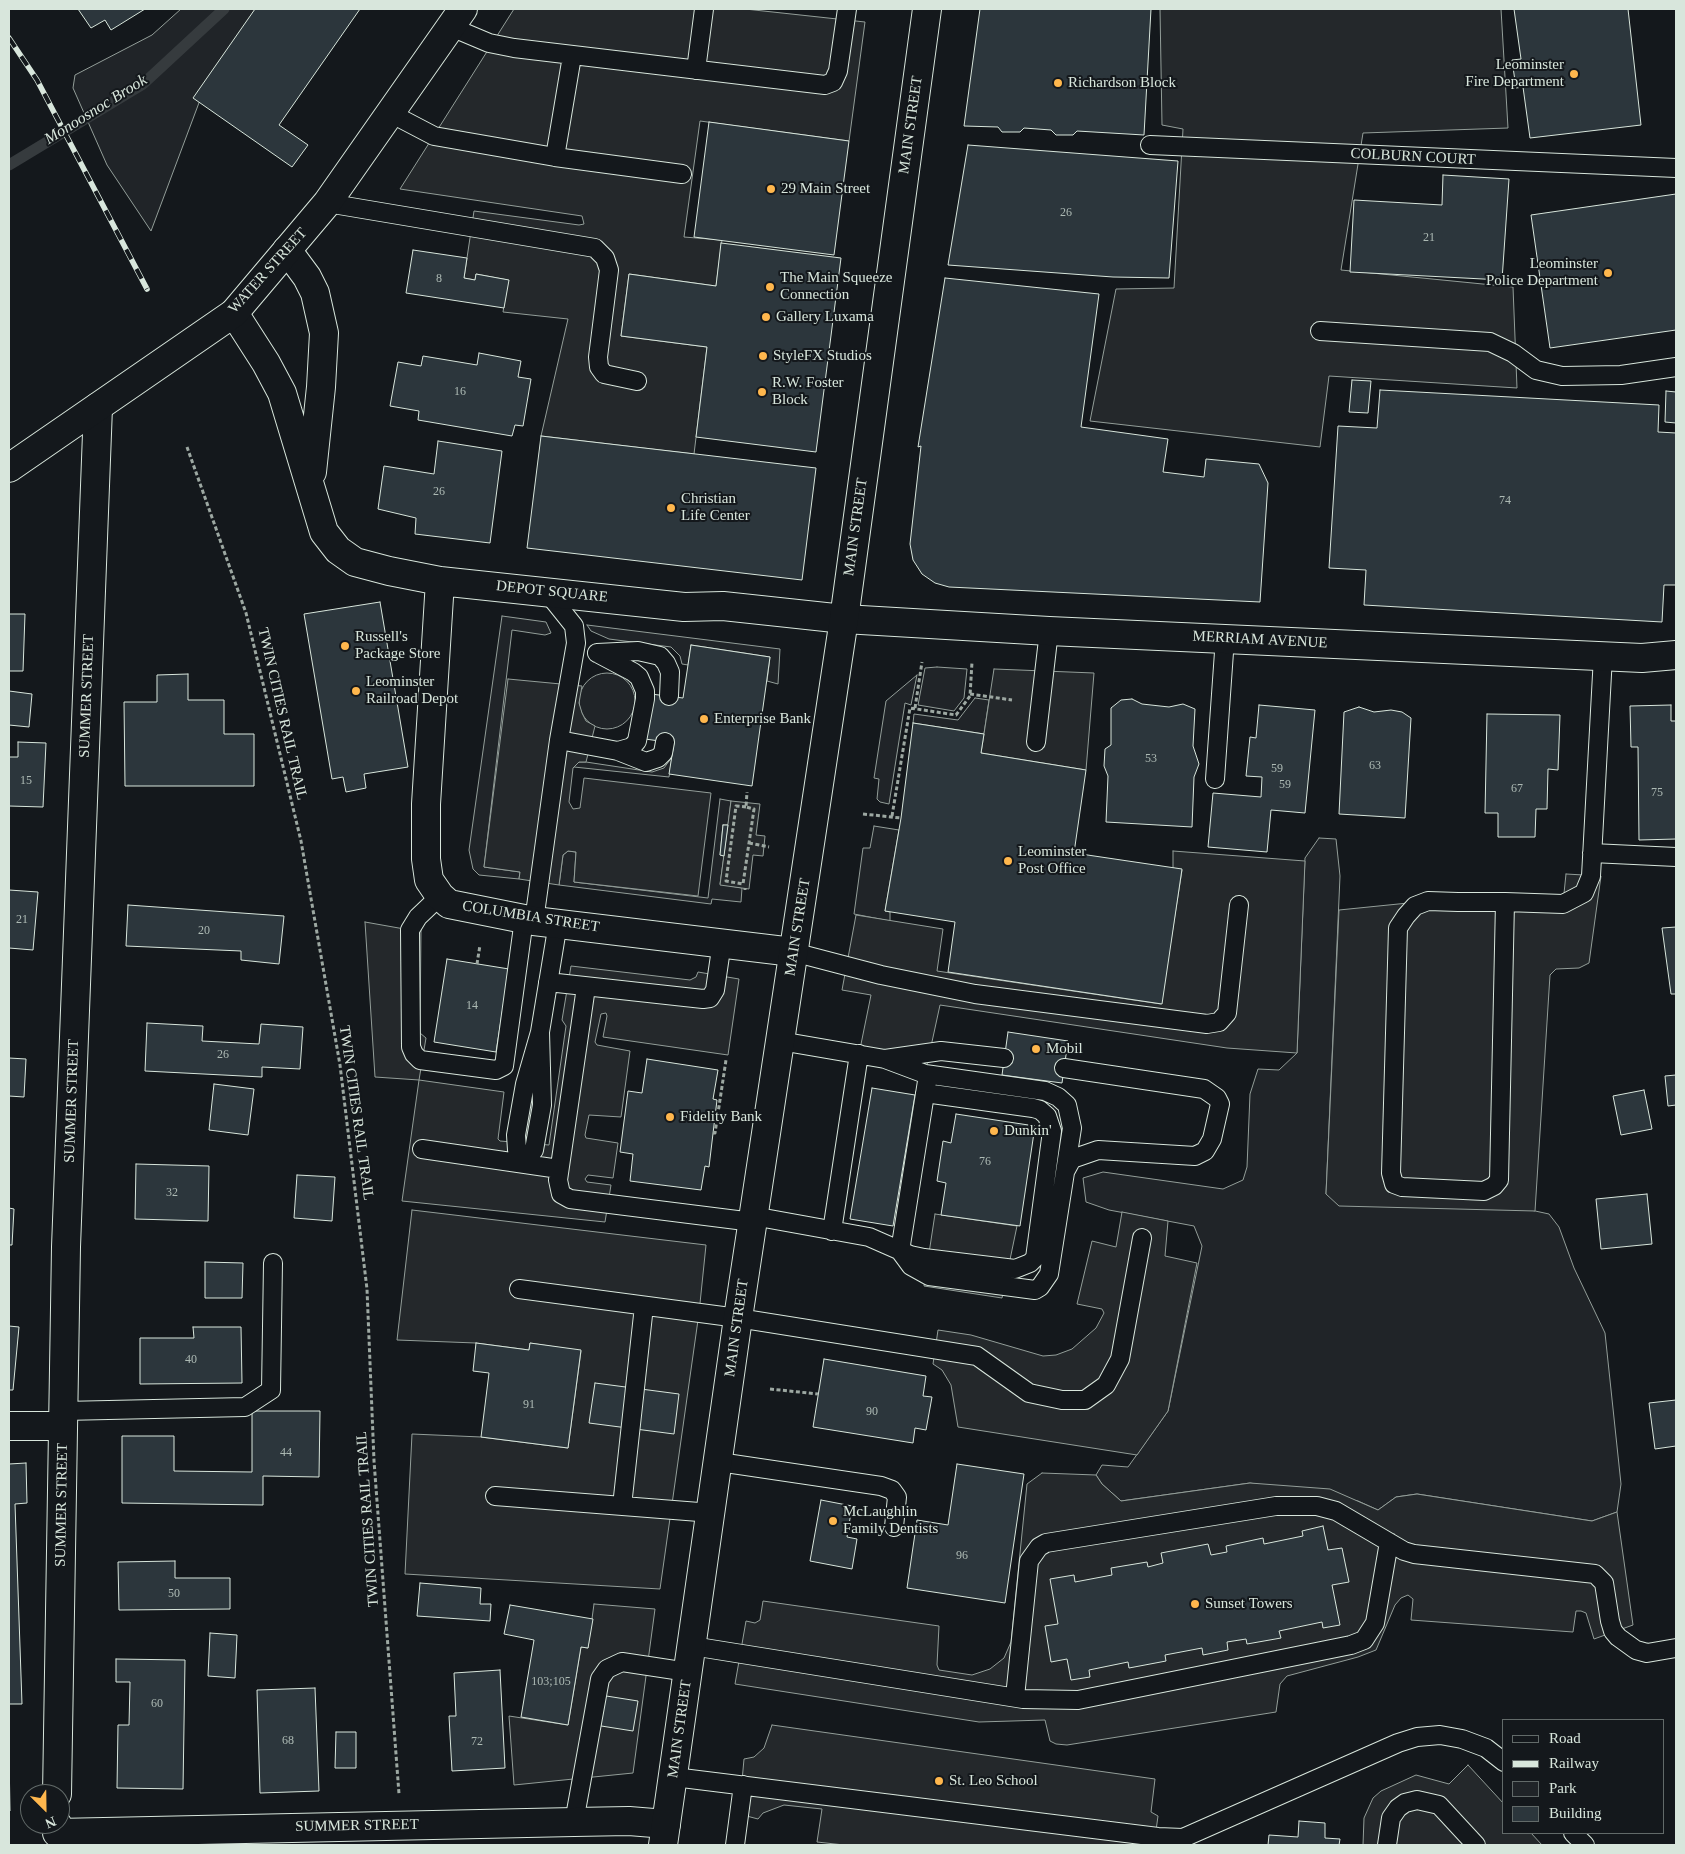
<!DOCTYPE html>
<style>
body{margin:0}
#map{position:relative;width:1685px;height:1854px;overflow:hidden;background:#14181c;font-family:Georgia,serif}
canvas{display:block}
.frame{position:absolute;inset:0;border:10px solid #d8e6dc;pointer-events:none}
.legend{position:absolute;left:1502px;top:1719px;width:162px;height:115px;box-sizing:border-box;background:#14181c;border:1px solid #626a69;margin:0;padding:6px 9px;list-style:none;font-size:15px;color:#d8e6dc}
.legend li{display:flex;align-items:center;gap:10px;height:25px}
.legend b{width:25px;border:1px solid #626a69}
.north{position:absolute;left:20px;top:1784px;width:50px;height:50px;box-sizing:border-box;background:#14181c;border:1px solid #626a69;border-radius:50%;rotate:157deg;font-size:14px;font-weight:700;line-height:20px;text-align:center;color:#d8e6dc}
.north::after{content:'';display:block;margin:auto;width:18px;height:22px;background:#ffb74d;clip-path:polygon(50% 0,100% 100%,50% 72%,0 100%)}
</style>
<div id="map">
<canvas width="1685" height="1854"></canvas>
<div class="frame"></div>
<ul class="legend">
<li><b style="height:6px;background:#14181c"></b>Road</li>
<li><b style="height:6px;background:#d8e6dc"></b>Railway</li>
<li><b style="height:14px;background:#202428"></b>Park</li>
<li><b style="height:14px;background:#2c363c"></b>Building</li>
</ul>
<div class="north">N</div>
</div>
<script>
const c = document.querySelector('canvas').getContext('2d');
c.lineJoin = 'round';
function fill(path, color) { c.fillStyle = color; c.fill(path, 'evenodd'); }
const poly = rows => new Path2D(rows.map(r => 'M' + r).join(''));
function stroke(path, color, width, dash) { c.strokeStyle = color; c.lineWidth = width; c.lineCap = dash ? 'butt' : 'round'; c.setLineDash(dash || []); c.stroke(path); }
function drawText(font, color, halo, rows, align = 'center') {
  c.font = font + ' Georgia,serif'; c.lineWidth = 4; c.setLineDash([]); c.textBaseline = 'middle'; c.strokeStyle = halo; c.fillStyle = color; for (const [text, x, y, turn = 0] of rows) {
    c.save(); c.translate(x, y); c.rotate((+turn || 0) * Math.PI / 180); c.textAlign = isNaN(turn) ? turn : align; if (halo) c.strokeText(text, 0, 0); c.fillText(text, 0, 0); c.restore();
  }
}
const green = poly([
 [181,9,258,9,206,84,151,231,107,165,73,88,75,75,152,35,181,9],
 [502,616,546,622,551,633,545,635,512,630,484,867,520,872,519,879,479,875,473,869,469,850,502,616],
 [587,625,780,649,778,684,767,681,770,657,691,645,688,665,682,664,680,656,671,647,609,639,591,631,587,625],
 [937,667,967,669,964,698,954,711,918,705,925,668,937,667],
 '579 701a28 28 0 1 1 56 0a28 28 0 1 1-56 0Z',
 [917,675,911,705,905,703,889,804,880,802,877,799,879,779,874,778,886,701,917,675],
 [975,698,989,700,984,734,913,723,914,714,958,720,975,698],
 [672,757,669,777,574,767,579,762,586,762,652,772,664,768,672,757],
 [720,799,731,801,728,825,723,825,720,855,724,856,720,884,742,888,741,902,712,899,711,904,559,885,563,855,568,851,576,852,574,882,708,898,720,799],
 [874,826,899,830,885,911,890,912,890,921,854,914,863,848,870,848,874,826],
 [1319,838,1336,839,1340,876,1326,1194,1526,1209,1549,1214,1559,1227,1574,1268,1605,1333,1621,1484,1617,1512,1592,1521,1417,1494,1396,1497,1378,1510,1358,1501,1250,1483,1121,1501,1102,1484,1096,1475,1102,1465,1128,1467,1168,1411,1202,1246,1194,1226,1109,1210,1086,1202,1083,1178,1103,1172,1223,1189,1243,1180,1247,1167,1250,1094,1258,1069,1279,1070,1297,1053,1305,858,1319,838]
]);
fill(green, '#202428');
stroke(green, '#939e99', 1);
const parking = poly([
 [514,9,745,9,865,22,849,141,700,121,684,237,722,240,716,286,629,274,621,336,707,347,694,454,541,436,568,319,503,312,508,280,476,274,475,280,464,278,474,211,579,225,584,224,582,216,400,189,514,9],
 [1160,9,1501,9,1508,128,1363,133,1341,270,1513,287,1517,388,1329,376,1320,447,1090,421,1116,289,1174,288,1183,129,1162,125,1160,9],
 [994,669,1094,673,1086,770,981,753,994,669],
 [508,679,582,686,579,703,582,713,586,721,595,726,586,762,579,762,573,768,569,802,573,809,580,808,584,778,711,793,698,896,574,882,576,852,568,851,563,855,559,885,519,879,520,872,484,867,508,679],
 [731,801,760,804,756,835,765,836,763,856,753,855,749,889,720,885,731,801],
 [1173,851,1305,861,1297,1053,1227,1048,940,1005,925,1074,859,1054,871,995,842,990,856,915,943,929,937,971,1161,1004,1182,870,1173,868,1173,851],
 [1566,874,1601,876,1589,963,1579,968,1556,969,1550,975,1535,1211,1339,1206,1326,1194,1339,910,1428,901,1563,903,1566,874],
 [365,922,410,930,421,929,420,1033,426,1038,419,1080,504,1092,498,1139,500,1141,549,1145,566,1026,562,1020,571,966,690,980,696,977,698,972,739,979,728,1055,603,1037,607,1016,606,1013,601,1014,595,1042,597,1045,630,1051,621,1117,589,1115,585,1135,586,1138,618,1143,613,1178,588,1175,585,1179,587,1182,611,1185,605,1222,402,1201,419,1080,375,1077,365,922],
 [412,1210,706,1245,699,1313,660,1589,405,1574,412,1434,481,1437,568,1448,581,1351,530,1343,529,1350,476,1343,397,1340,412,1210],
 [1122,1212,1168,1221,1165,1256,1197,1263,1168,1411,1137,1455,958,1427,951,1385,942,1370,933,1364,938,1330,971,1335,1043,1356,1056,1355,1072,1349,1096,1328,1104,1313,1102,1309,1077,1304,1092,1241,1116,1247,1122,1212],
 [935,1214,1017,1226,1002,1298,924,1286,935,1214],
 [1042,1473,1096,1475,1102,1484,1121,1501,1250,1483,1330,1489,1378,1510,1396,1497,1417,1494,1592,1521,1617,1512,1633,1625,1594,1639,1586,1613,1581,1611,1576,1611,1573,1632,1411,1620,1413,1599,1408,1595,1401,1598,1395,1605,1376,1650,1358,1657,1287,1676,1280,1684,1276,1712,1067,1745,1056,1744,1050,1741,1045,1720,979,1722,735,1684,746,1621,755,1623,760,1620,763,1601,939,1626,937,1665,939,1670,972,1675,990,1669,1004,1658,1011,1642,1027,1484,1042,1473],
 [594,1604,655,1609,633,1773,514,1785,509,1716,568,1725,581,1647,588,1648,594,1604],
 [772,1725,1155,1779,1151,1812,1158,1816,1154,1845,844,1845,817,1842,822,1809,784,1805,763,1813,758,1819,739,1814,744,1759,754,1757,764,1748,772,1725],
 [1468,1765,1504,1804,1504,1833,1531,1833,1542,1845,1363,1845,1364,1818,1373,1798,1381,1791,1416,1775,1449,1784,1468,1765]
]);
fill(parking, '#24282b');
stroke(parking, '#939e99', 1);
stroke(poly([
 [9,165,143,84,224,9]
]), '#363b3e', 11);
const building = poly([
 [78,9,145,9,111,30,105,20,91,28,78,9],
 [255,9,360,9,279,125,308,145,292,167,193,98,255,9],
 [980,9,1151,9,1144,135,1077,131,1073,135,1056,135,1051,130,1024,128,1020,132,1002,132,998,127,964,126,980,9],
 [1514,9,1628,9,1641,125,1530,138,1523,87,1516,88,1512,60,1521,59,1514,9],
 [709,122,849,141,834,255,694,237,709,122],
 [968,145,1178,161,1169,278,1113,277,948,265,968,145],
 [1443,175,1509,179,1502,280,1350,272,1354,200,1442,205,1443,175],
 [1676,194,1676,330,1550,348,1531,215,1676,194],
 [721,243,841,258,816,452,696,437,707,347,621,336,629,274,716,286,721,243],
 [413,250,467,258,464,278,475,280,476,274,509,280,504,308,406,293,413,250],
 [945,278,1099,294,1081,427,1168,439,1163,472,1204,477,1206,459,1259,464,1268,483,1260,602,949,587,935,583,922,574,913,560,910,544,921,446,918,447,945,278],
 [479,353,521,361,518,377,531,379,523,426,515,425,512,436,418,420,419,411,390,406,398,362,421,366,423,356,477,365,479,353],
 [1352,380,1371,381,1368,413,1349,412,1352,380],
 [1380,390,1659,405,1658,432,1676,433,1676,585,1664,585,1662,622,1364,605,1366,570,1329,568,1338,426,1377,428,1380,390],
 [1666,391,1676,392,1676,423,1665,422,1666,391],
 [541,436,816,468,802,580,527,548,541,436],
 [438,441,502,451,490,543,415,534,416,518,378,509,384,466,434,474,438,441],
 [380,602,408,767,364,774,366,788,346,792,343,777,332,779,304,614,380,602],
 [9,614,25,614,23,671,9,671,9,614],
 [691,645,770,657,752,786,669,774,674,743,645,739,651,694,683,698,691,645],
 [188,674,188,700,224,700,224,734,254,734,254,786,125,786,124,702,157,702,157,675,188,674],
 [9,691,32,694,29,727,9,725,9,691],
 [1132,699,1142,704,1169,707,1183,704,1195,709,1193,746,1199,764,1194,777,1192,827,1106,822,1108,776,1104,766,1105,749,1111,745,1111,708,1121,700,1132,699],
 [1259,705,1315,710,1305,813,1271,810,1267,852,1208,847,1213,793,1261,797,1262,777,1246,776,1250,737,1256,738,1259,705],
 [1671,705,1671,721,1676,721,1676,839,1639,840,1638,747,1631,747,1630,706,1671,705],
 [1359,707,1374,712,1391,710,1402,712,1411,718,1405,818,1339,814,1344,712,1359,707],
 [1487,714,1560,715,1558,770,1548,769,1547,809,1536,809,1535,837,1498,837,1498,813,1485,813,1487,714],
 [913,723,984,734,981,753,1086,770,1074,853,1182,869,1162,1004,948,972,955,922,885,911,901,818,913,723],
 [18,742,46,743,43,807,9,806,9,757,18,757,18,742],
 [723,825,728,825,724,856,720,855,723,825],
 [9,890,38,892,33,950,9,948,9,890],
 [128,905,284,916,279,964,241,960,241,951,126,946,128,905],
 [1676,927,1676,994,1671,994,1662,928,1676,927],
 [447,959,509,969,496,1052,434,1042,447,959],
 [147,1023,203,1026,202,1041,259,1044,261,1024,303,1027,300,1069,262,1067,262,1077,145,1071,147,1023],
 [1008,1032,1068,1041,1062,1083,1002,1075,1008,1032],
 [9,1058,26,1059,24,1097,9,1096,9,1058],
 [647,1059,718,1070,713,1099,717,1100,709,1167,705,1166,701,1190,630,1181,633,1154,620,1152,628,1091,642,1093,647,1059],
 [1676,1075,1676,1105,1668,1106,1665,1076,1676,1075],
 [214,1084,254,1089,248,1135,209,1130,214,1084],
 [872,1088,915,1095,893,1226,850,1219,872,1088],
 [1644,1090,1652,1129,1621,1135,1613,1096,1644,1090],
 [956,1114,1035,1126,1020,1226,941,1215,946,1183,937,1181,943,1141,951,1143,956,1114],
 [136,1164,209,1166,208,1221,135,1219,136,1164],
 [297,1175,335,1177,332,1221,294,1218,297,1175],
 [1647,1194,1652,1244,1601,1249,1596,1199,1647,1194],
 [9,1208,14,1209,12,1245,9,1245,9,1208],
 [205,1262,243,1263,242,1298,205,1298,205,1262],
 [9,1326,19,1327,13,1390,9,1390,9,1326],
 [193,1327,241,1327,242,1383,140,1384,140,1338,194,1338,193,1327],
 [476,1343,529,1350,530,1343,581,1350,568,1448,481,1437,489,1373,473,1371,476,1343],
 [824,1359,926,1376,923,1396,932,1397,926,1430,915,1428,913,1443,813,1427,824,1359],
 [595,1383,679,1394,674,1434,589,1423,595,1383],
 [1676,1400,1676,1446,1655,1449,1649,1403,1676,1400],
 [252,1411,320,1411,319,1477,263,1476,263,1505,122,1503,122,1436,174,1436,174,1471,252,1472,252,1411],
 [26,1463,27,1503,15,1504,22,1704,9,1704,9,1464,26,1463],
 [957,1464,1024,1474,1005,1603,907,1588,917,1520,948,1525,957,1464],
 [821,1500,852,1506,847,1537,857,1539,852,1569,810,1561,821,1500],
 [1323,1526,1328,1550,1342,1548,1349,1582,1332,1585,1340,1625,1323,1628,1322,1622,1279,1631,1281,1638,1247,1644,1246,1639,1227,1642,1228,1650,1203,1655,1202,1648,1165,1655,1166,1661,1129,1668,1128,1662,1089,1670,1090,1677,1071,1680,1067,1659,1051,1662,1045,1626,1058,1624,1050,1579,1074,1575,1075,1582,1112,1575,1111,1568,1147,1562,1148,1567,1163,1563,1161,1553,1208,1544,1211,1555,1227,1552,1226,1546,1263,1538,1264,1544,1303,1536,1302,1531,1323,1526],
 [175,1561,175,1578,230,1578,230,1609,119,1610,118,1562,175,1561],
 [420,1583,481,1588,480,1604,491,1604,490,1621,417,1616,420,1583],
 [510,1605,593,1619,588,1648,581,1647,568,1725,521,1717,534,1640,504,1634,510,1605],
 [210,1633,237,1635,235,1678,208,1676,210,1633],
 [116,1659,185,1660,183,1789,117,1788,118,1725,129,1725,130,1682,116,1682,116,1659],
 [500,1670,505,1768,452,1771,449,1716,456,1716,454,1673,500,1670],
 [315,1688,319,1791,260,1793,257,1690,315,1688],
 [600,1695,638,1701,633,1731,595,1725,600,1695],
 [336,1732,356,1732,356,1768,335,1768,336,1732],
 [9,1754,10,1811,9,1811,9,1754],
 [1299,1821,1325,1823,1325,1838,1340,1839,1339,1845,1268,1845,1269,1835,1298,1837,1299,1821]
]);
fill(building, '#2c363c');
stroke(building, '#d8e6dc', 1);
const lane = poly([
 [451,27,489,43,514,48,825,85,833,82,838,71,847,9],
 [696,70,704,9],
 [390,113,434,136,555,157,682,174],
 [1150,145,1676,168],
 [555,157,572,56],
 [327,203,595,248,605,258,609,270,598,357,599,367,604,374,637,381],
 [1320,331,1490,342,1513,353,1536,370,1562,376,1621,375,1676,367],
 [597,653,633,672,639,677,645,691,645,699,637,741,632,747,618,751],
 [597,653,638,651,660,656,666,663,670,672,669,696],
 [559,740,618,751,646,762,658,758,663,753,665,742],
 [1036,742,1049,631],
 [1215,779,1225,638],
 [1592,853,1676,857],
 [440,896,418,917,410,930,411,1047,414,1054,420,1060,496,1070,504,1066,524,919],
 [1505,902,1499,1180,1494,1186,1484,1191,1402,1187,1394,1184,1391,1173,1398,928,1406,916,1415,906,1428,901,1458,902,1505,902,1563,904,1584,893,1591,876,1603,656],
 [534,921,559,740,576,643,574,626,546,591],
 [793,952,881,975,975,994,1207,1024,1219,1022,1227,1013,1239,905],
 [548,982,703,999,710,998,715,990,722,942],
 [586,987,558,1180,561,1194,570,1199,753,1222],
 [540,1032,525,1084,516,1135,517,1150,524,1163,534,1150,542,1105,540,1032,558,923],
 [780,1041,885,1059,925,1074,1045,1091,1058,1097,1067,1105,1072,1128,1049,1274,1040,1287,1035,1290,929,1276,911,1266,900,1251,928,1075],
 [885,1059,941,1051,1004,1058],
 [1064,1068,1204,1089,1217,1098,1220,1104,1212,1139,1205,1151,1195,1156,1098,1150,1072,1159,1066,1170],
 [422,1149,559,1169],
 [753,1216,869,1237,910,1255,924,1258,1015,1269,1030,1263,1035,1258,1052,1131,1047,1116,1040,1110,1033,1108,925,1093],
 [832,1231,859,1054],
 [519,1289,738,1318,977,1356,1029,1393,1062,1400,1085,1400,1106,1385,1120,1359,1142,1238],
 [63,1411,245,1407,271,1390,273,1263],
 [719,1462,881,1486,892,1490,897,1497,894,1527],
 [495,1496,712,1513],
 [622,1506,644,1306],
 [692,1646,1023,1699,1078,1700,1351,1645,1364,1640,1375,1623,1389,1542],
 [1015,1697,1029,1561,1039,1547,1046,1543,1276,1506,1317,1506,1336,1511,1404,1551,1414,1554,1595,1574,1604,1583,1610,1621,1613,1631,1618,1637,1636,1650,1647,1653,1676,1648],
 [674,1777,1158,1837,1183,1838,1398,1743,1417,1737,1440,1735,1462,1739,1486,1748,1504,1762],
 [574,1822,600,1679,607,1669,622,1662,688,1672],
 [1573,1833,1585,1845],
 [735,1845,743,1785],
 [1387,1845,1391,1818,1398,1808,1405,1803,1417,1800,1439,1805,1476,1845]
]);
const street = poly([
 [287,250,307,277,315,293,324,333,321,387,312,472],
 [234,313,266,363,282,393,324,532,338,550,355,562,389,571,440,581,684,607,723,606,844,619],
 [440,581,426,804,426,859,429,880,440,896,449,904,534,921,793,952],
 [9,1426,63,1426],
 [57,1794,66,1247,98,407],
 [57,1824,57,1833,574,1822,629,1821,666,1824]
]);
const secondary = poly([
 [9,468,234,313,327,203,463,9],
 [844,619,1049,631,1642,658,1676,655]
]);
const primary = poly([
 [663,1845,738,1318,844,619,927,9]
]);
stroke(lane, '#d8e6dc', 20);
stroke(street, '#d8e6dc', 30);
stroke(secondary, '#d8e6dc', 30);
stroke(primary, '#d8e6dc', 30);
stroke(poly([
 [187,447,246,613,301,841,340,1065,367,1289,374,1461,399,1794],
 [970,694,1012,700],
 [915,708,922,662],
 [746,807,736,806,726,881,743,884,754,809,746,807,747,792],
 [863,814,901,818],
 [892,816,910,708,956,715,970,696,972,662],
 [749,843,769,847],
 [745,888,745,890],
 [477,964,480,945],
 [713,1133,715,1133,726,1060],
 [770,1389,818,1394]
]), '#9da8a2', 3, [4, 2.5]);
stroke(lane, '#14181c', 18);
stroke(street, '#14181c', 28);
stroke(secondary, '#14181c', 28);
stroke(primary, '#14181c', 28);
const rail = poly([
 [9,38,37,80,147,289]
]);
stroke(rail, '#d8e6dc', 5.5);
stroke(rail, '#14181c', 4, [11]);
for (const [x, y, r, color] of [
 [1574,74,5,"#ffb74d"],
 [1058,83,5,"#ffb74d"],
 [771,189,5,"#ffb74d"],
 [1608,273,5,"#ffb74d"],
 [770,287,5,"#ffb74d"],
 [766,317,5,"#ffb74d"],
 [763,356,5,"#ffb74d"],
 [762,392,5,"#ffb74d"],
 [671,508,5,"#ffb74d"],
 [345,646,5,"#ffb74d"],
 [356,691,5,"#ffb74d"],
 [704,719,5,"#ffb74d"],
 [1008,861,5,"#ffb74d"],
 [1036,1049,5,"#ffb74d"],
 [670,1117,5,"#ffb74d"],
 [994,1131,5,"#ffb74d"],
 [833,1521,5,"#ffb74d"],
 [1195,1604,5,"#ffb74d"],
 [939,1781,5,"#ffb74d"]
]) { const dot = new Path2D(); dot.arc(x, y, r, 0, 2 * Math.PI); c.fillStyle = color; c.fill(dot); stroke(dot, '#14181c', 2); }
drawText('12px', '#adbab4', null, [
 ["26",1066,213],
 ["21",1429,238],
 ["8",439,279],
 ["16",460,392],
 ["26",439,492],
 ["74",1505,501],
 ["53",1151,759],
 ["63",1375,766],
 ["59",1277,769],
 ["15",26,781],
 ["59",1285,785],
 ["67",1517,789],
 ["75",1657,793],
 ["21",22,920],
 ["20",204,931],
 ["14",472,1006],
 ["26",223,1055],
 ["76",985,1162],
 ["32",172,1193],
 ["40",191,1360],
 ["91",529,1405],
 ["90",872,1412],
 ["44",286,1453],
 ["96",962,1556],
 ["50",174,1594],
 ["103;105",551,1682],
 ["60",157,1704],
 ["68",288,1741],
 ["72",477,1742]
]);
drawText('15px', '#d8e6dc', '#14181c', [
 ["Leominster",1564,65,"right"],
 ["Fire Department",1564,82,"right"],
 ["Richardson Block",1068,83],
 ["29 Main Street",781,189],
 ["Leominster",1598,264,"right"],
 ["Police Department",1598,281,"right"],
 ["The Main Squeeze",780,278],
 ["Connection",780,295],
 ["Gallery Luxama",776,317],
 ["StyleFX Studios",773,356],
 ["R.W. Foster",772,383],
 ["Block",772,400],
 ["Christian",681,499],
 ["Life Center",681,516],
 ["Russell's",355,637],
 ["Package Store",355,654],
 ["Leominster",366,682],
 ["Railroad Depot",366,699],
 ["Enterprise Bank",714,719],
 ["Leominster",1018,852],
 ["Post Office",1018,869],
 ["Mobil",1046,1049],
 ["Fidelity Bank",680,1117],
 ["Dunkin'",1004,1131],
 ["McLaughlin",843,1512],
 ["Family Dentists",843,1529],
 ["Sunset Towers",1205,1604],
 ["St. Leo School",949,1781]
], 'left');
drawText('15px', '#d8e6dc', '#14181c', [
 ["MAIN STREET",911,125,-82],
 ["COLBURN COURT",1413,157,3],
 ["WATER STREET",268,271,-48],
 ["MAIN STREET",856,527,-82],
 ["DEPOT SQUARE",552,592,6],
 ["MERRIAM AVENUE",1260,640,3],
 ["SUMMER STREET",87,696,-88],
 ["TWIN CITIES RAIL TRAIL",282,714,77],
 ["COLUMBIA STREET",531,917,9],
 ["MAIN STREET",798,927,-81],
 ["SUMMER STREET",72,1101,-88],
 ["TWIN CITIES RAIL TRAIL",356,1113,82],
 ["MAIN STREET",737,1328,-82],
 ["SUMMER STREET",62,1505,-89],
 ["TWIN CITIES RAIL TRAIL",368,1519,-94],
 ["MAIN STREET",680,1729,-82],
 ["SUMMER STREET",357,1826,-1]
]);
drawText('italic 16px', '#d8e6dc', '#14181c', [
 ["Monoosnoc Brook",96,110,-32]
]);
</script>
